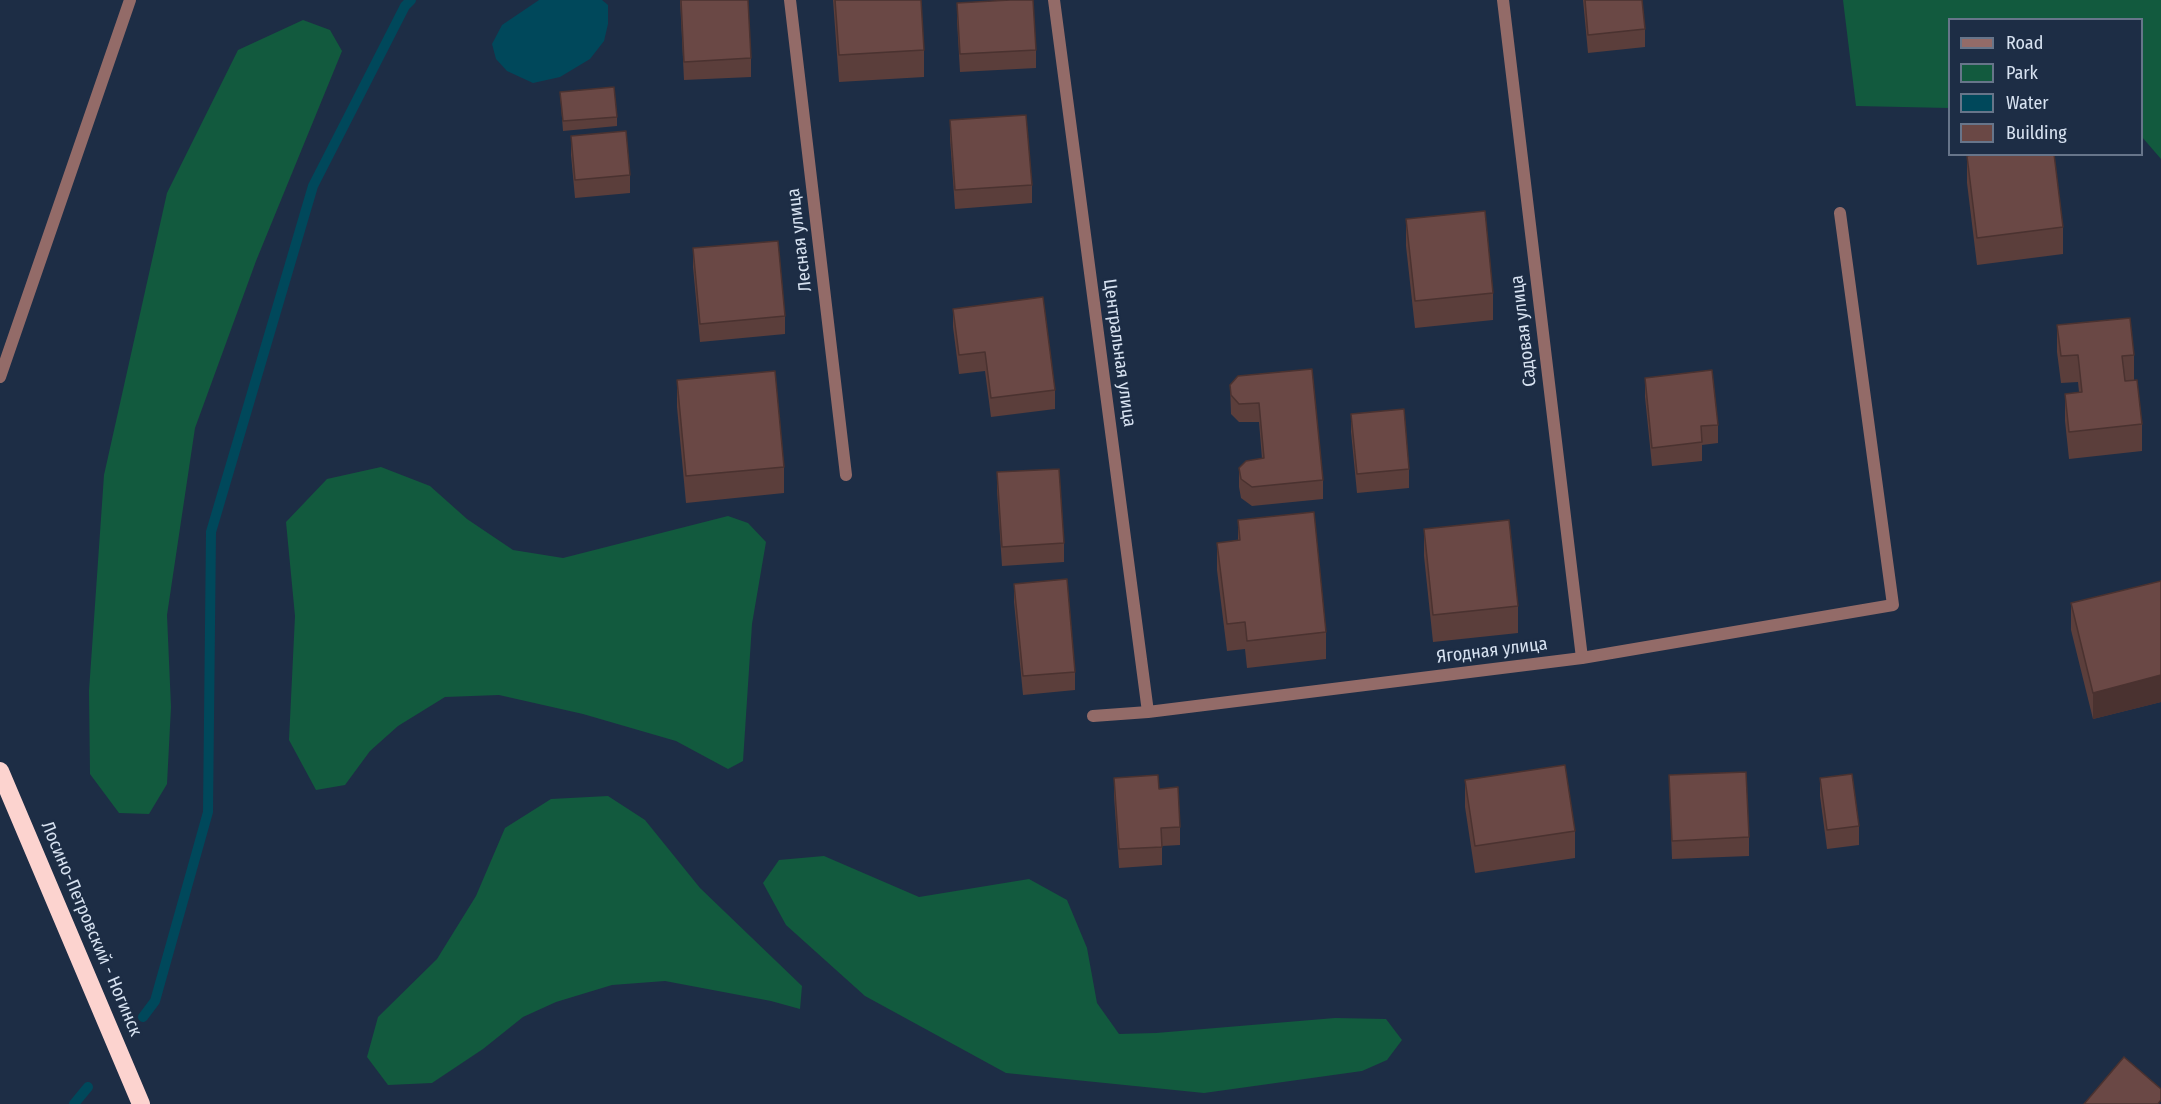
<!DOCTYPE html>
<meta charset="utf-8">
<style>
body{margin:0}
#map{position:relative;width:2161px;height:1104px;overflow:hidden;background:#1d2d45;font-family:"Fira Sans Condensed",sans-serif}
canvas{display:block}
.legend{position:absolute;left:1948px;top:18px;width:195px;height:138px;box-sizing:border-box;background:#1d2d45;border:2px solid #67758a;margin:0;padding:8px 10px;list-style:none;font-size:18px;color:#d7e2f1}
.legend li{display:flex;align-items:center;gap:12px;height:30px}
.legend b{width:30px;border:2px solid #67758a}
</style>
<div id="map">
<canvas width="2161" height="1104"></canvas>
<ul class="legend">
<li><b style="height:8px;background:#936b68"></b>Road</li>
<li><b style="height:16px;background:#125a3e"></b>Park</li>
<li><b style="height:16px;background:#00485b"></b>Water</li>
<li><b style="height:16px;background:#6a4845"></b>Building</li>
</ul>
</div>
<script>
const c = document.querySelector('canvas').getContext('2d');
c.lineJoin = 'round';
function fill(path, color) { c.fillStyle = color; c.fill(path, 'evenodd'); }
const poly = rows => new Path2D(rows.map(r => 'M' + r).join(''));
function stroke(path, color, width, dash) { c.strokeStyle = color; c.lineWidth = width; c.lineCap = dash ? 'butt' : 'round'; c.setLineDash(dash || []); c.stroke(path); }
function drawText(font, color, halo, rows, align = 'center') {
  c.font = font + ' "Fira Sans Condensed",sans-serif'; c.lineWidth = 5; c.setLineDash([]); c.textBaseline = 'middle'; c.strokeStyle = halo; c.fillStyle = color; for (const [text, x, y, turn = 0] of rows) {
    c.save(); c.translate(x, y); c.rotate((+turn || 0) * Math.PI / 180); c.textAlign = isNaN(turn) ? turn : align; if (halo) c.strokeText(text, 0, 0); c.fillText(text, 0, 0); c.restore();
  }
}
fill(poly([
 [1843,0,2161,0,2161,159,2142,137,2142,20,1950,20,1949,108,1856,106],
 [303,20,330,30,342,51,256,261,195,428,167,615,171,707,167,784,149,814,119,813,90,774,89,691,104,475,167,193,238,50],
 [381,467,430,486,467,519,513,550,563,558,728,516,748,523,766,542,752,624,743,761,728,769,676,741,583,714,499,695,445,697,398,726,370,751,345,785,316,790,289,740,295,616,286,522,327,479],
 [608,796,645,820,700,888,802,986,800,1009,771,1001,665,981,612,985,556,1002,523,1017,483,1049,432,1083,388,1085,367,1057,378,1017,437,959,476,896,505,828,551,799],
 [824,856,919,897,1029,879,1067,900,1087,948,1097,1003,1119,1034,1156,1033,1335,1018,1386,1019,1402,1040,1387,1060,1362,1071,1204,1093,1006,1073,865,996,786,925,763,883,779,860]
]), '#125a3e');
fill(poly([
 [539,0,602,0,608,5,608,24,604,41,590,59,560,77,533,83,507,71,496,59,492,44,502,25]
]), '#00485b');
stroke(poly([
 [143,1017,155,1001,208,812,211,532,313,186,405,6,411,0],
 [74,1104,88,1087]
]), '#00485b', 10);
stroke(poly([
 [790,0,846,475],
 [1054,0,1148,712],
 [1503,0,1582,658],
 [0,377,130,0],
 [1093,716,1148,712,1582,658,1893,605,1840,213]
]), '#936b68', 12);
stroke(poly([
 [0,771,141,1104]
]), '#fcd3cf', 18);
fill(poly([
 [680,0,751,58,751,77,684,80],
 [833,0,921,0,924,50,924,77,839,82],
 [1583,0,1642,0,1645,29,1645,47,1588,53],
 [957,3,1036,50,1036,68,960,72,957,21],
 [560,92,617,117,617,126,563,131],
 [950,120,1032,185,1032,203,955,209,950,139],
 [571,136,630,175,630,193,575,198,571,155],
 [1967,156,2063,227,2063,254,1977,265,1967,183],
 [1406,219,1493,293,1493,320,1415,328,1406,246],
 [693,248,785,316,785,334,700,342,693,267],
 [953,309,1055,390,1055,409,991,417,985,371,959,374,953,327],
 [2057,325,2134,355,2134,380,2142,424,2142,451,2069,459,2065,421,2065,394,2079,392,2078,382,2061,383,2057,352],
 [1238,376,1323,480,1323,499,1252,506,1241,498,1239,487,1239,468,1262,459,1259,422,1239,422,1231,414,1230,385],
 [1645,378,1718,425,1718,443,1702,445,1702,461,1652,466,1645,397],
 [677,380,784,467,784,493,686,503,677,407],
 [1351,414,1409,469,1409,488,1357,493,1351,432],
 [997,472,1064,543,1064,562,1002,566,997,491],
 [1238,520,1326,632,1326,659,1247,668,1245,649,1227,651,1217,570,1217,543,1238,541],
 [1424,529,1518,606,1518,633,1433,642,1424,556],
 [2161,581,2161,702,2093,719,2071,630,2071,603],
 [1014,584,1075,672,1075,690,1023,695,1014,602],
 [1669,775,1749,837,1749,856,1672,859],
 [1114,778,1159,789,1180,827,1180,845,1162,846,1162,865,1119,868,1114,796],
 [1820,778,1859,826,1859,845,1827,849,1820,796],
 [1465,780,1575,831,1575,858,1475,873,1465,807]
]), '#5b3e3b');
fill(poly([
 [2161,675,2161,702,2093,719,2093,693]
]), '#4a3230');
const building = poly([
 [681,0,748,0,751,58,684,62,681,0],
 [835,0,921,0,924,50,839,55,835,0],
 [1010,0,1033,0,1036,50,960,54,957,3,1010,0],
 [1585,0,1642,0,1645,29,1588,35,1585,0],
 [614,87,617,117,563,121,560,92,614,87],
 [1026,115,1032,185,955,190,950,120,1026,115],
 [626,131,630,175,575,180,571,136,626,131],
 [1975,154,2054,154,2063,227,1977,238,1967,156,1975,154],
 [1485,211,1493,293,1415,301,1406,219,1485,211],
 [778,241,785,316,700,324,693,248,778,241],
 [1043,297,1055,390,991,398,985,352,959,355,953,309,1043,297],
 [2130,318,2134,355,2122,356,2125,381,2137,380,2142,424,2069,432,2065,394,2082,392,2078,355,2061,356,2057,325,2130,318],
 [1312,369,1323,480,1252,487,1241,479,1239,468,1246,461,1264,458,1259,403,1239,404,1231,395,1230,385,1238,376,1312,369],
 [1712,370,1718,425,1701,426,1702,442,1652,448,1645,378,1712,370],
 [775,371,784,467,686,476,677,380,775,371],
 [1404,409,1409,469,1357,474,1351,414,1404,409],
 [1059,469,1064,543,1002,547,997,472,1059,469],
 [1314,512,1326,632,1247,641,1245,622,1227,624,1217,543,1240,540,1238,520,1314,512],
 [1509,520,1518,606,1433,615,1424,529,1509,520],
 [1067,579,1075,672,1023,676,1014,584,1067,579],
 [2161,581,2161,675,2093,693,2071,603,2161,581],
 [1565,765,1575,831,1475,846,1465,780,1565,765],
 [1746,772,1749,837,1672,841,1669,775,1746,772],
 [1852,774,1859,826,1827,830,1820,778,1852,774],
 [1158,775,1159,789,1178,787,1180,827,1161,828,1162,847,1119,849,1114,778,1158,775],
 [2124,1057,2161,1089,2161,1100,2158,1104,2084,1104,2124,1057]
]);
fill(building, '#6a4845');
stroke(building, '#4a3230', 1.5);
drawText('18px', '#d7e2f1', '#1d2d45', [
 ["Лесная улица",800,240,-97],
 ["Садовая улица",1524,331,-97],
 ["Центральная улица",1119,353,82],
 ["Ягодная улица",1492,651,-7],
 ["Лосино-Петровский - Ногинск",91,929,67]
]);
</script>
